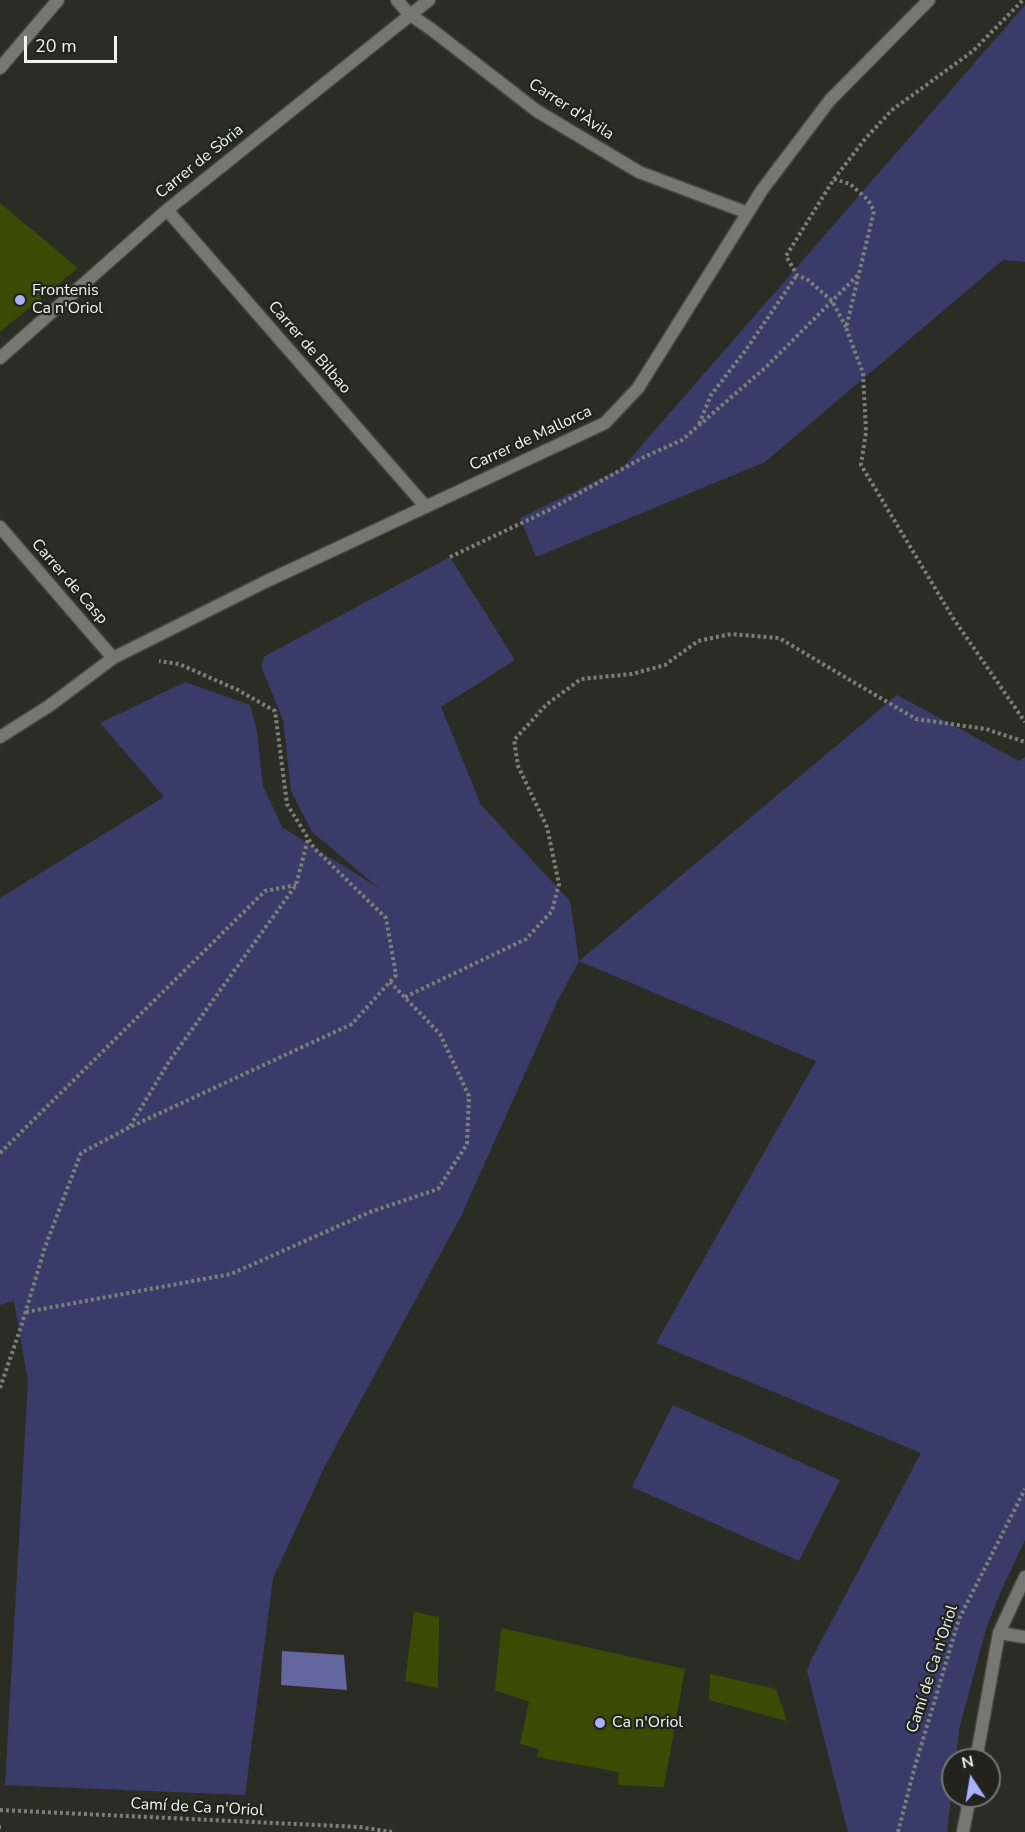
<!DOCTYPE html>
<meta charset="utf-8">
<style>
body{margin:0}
#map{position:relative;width:1025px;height:1832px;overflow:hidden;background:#2b2d25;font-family:"Nunito Sans",sans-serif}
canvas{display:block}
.north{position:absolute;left:941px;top:1748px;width:60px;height:60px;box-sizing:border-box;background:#21231c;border:2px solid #747670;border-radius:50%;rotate:348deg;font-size:16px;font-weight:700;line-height:24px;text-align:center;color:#f1f3ee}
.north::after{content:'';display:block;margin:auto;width:21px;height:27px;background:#a9b0fc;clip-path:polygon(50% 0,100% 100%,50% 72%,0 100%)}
.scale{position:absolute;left:24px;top:36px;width:93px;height:27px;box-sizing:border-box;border:3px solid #f1f3ee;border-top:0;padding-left:8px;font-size:18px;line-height:21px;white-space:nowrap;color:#f1f3ee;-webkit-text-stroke:4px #21231c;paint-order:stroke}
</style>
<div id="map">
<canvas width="1025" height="1832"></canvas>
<div class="north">N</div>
<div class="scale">20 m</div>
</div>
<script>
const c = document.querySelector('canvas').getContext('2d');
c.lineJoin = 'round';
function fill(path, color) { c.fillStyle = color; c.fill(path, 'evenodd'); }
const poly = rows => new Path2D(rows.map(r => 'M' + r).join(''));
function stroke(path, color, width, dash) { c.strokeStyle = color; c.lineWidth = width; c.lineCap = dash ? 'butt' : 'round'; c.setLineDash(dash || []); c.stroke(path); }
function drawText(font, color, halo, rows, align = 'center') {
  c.font = font + ' "Nunito Sans",sans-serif'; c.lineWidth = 4.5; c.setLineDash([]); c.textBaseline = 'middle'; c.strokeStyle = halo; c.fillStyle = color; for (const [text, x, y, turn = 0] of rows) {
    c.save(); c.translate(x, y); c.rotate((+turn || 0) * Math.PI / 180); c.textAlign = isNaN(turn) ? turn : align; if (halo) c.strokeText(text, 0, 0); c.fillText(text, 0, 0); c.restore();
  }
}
fill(poly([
 [1025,5,1025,262,1003,260,765,462,536,557,520,518,622,468],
 [450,557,515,660,441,707,481,805,570,901,579,961,897,695,1019,761,1025,757,1025,1540,1000,1593,986,1629,959,1729,956,1760,953,1760,953,1781,947,1832,848,1832,807,1671,812,1658,921,1453,656,1343,816,1061,579,961,557,1002,461,1216,325,1466,273,1578,245,1795,5,1785,28,1381,14,1301,0,1305,0,898,164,797,100,723,185,682,250,705,257,732,263,786,282,827,380,889,312,832,291,791,283,720,261,666,265,656],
 [673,1405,840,1480,799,1561,632,1487]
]), '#393c68');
fill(poly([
 [282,1651,344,1655,347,1690,281,1685]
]), '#6267a0');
fill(poly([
 [0,203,78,268,0,332],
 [414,1612,439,1617,438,1688,405,1681],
 [501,1628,685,1669,664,1787,618,1785,619,1772,537,1757,539,1749,520,1744,529,1702,495,1690],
 [710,1674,776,1689,787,1721,709,1700]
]), '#3d4a03');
const minor = poly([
 [397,0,409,14,431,29,537,111,639,172,748,213],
 [0,68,58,0],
 [167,210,426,507],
 [0,358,167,210,429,0],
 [0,527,113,658],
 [0,737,49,706,113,658,267,581,605,423,638,388,762,190,830,100,929,0],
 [999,1633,1025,1637],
 [976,1760,999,1633,1025,1577],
 [963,1832,970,1796]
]);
stroke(minor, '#474941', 15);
stroke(poly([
 [834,179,850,184,868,200,874,211,846,328,863,373,866,432,861,465,953,618,1025,722],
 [846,327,832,301,808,280,797,275,786,256,834,179,865,139,892,110,973,51,1023,0],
 [699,424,711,395,745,351,797,275],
 [450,557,551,509,642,458,682,440,766,367,858,275],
 [405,997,526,939,552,911,559,884,547,827,518,766,514,740,547,704,581,679,632,674,665,665,698,641,731,634,779,638,916,719,986,729,1025,742],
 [130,1126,170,1060,296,885,308,839],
 [0,1153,265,891,296,885],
 [26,1312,231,1274,370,1212,438,1189,467,1144,469,1096,440,1034,390,982],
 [0,1388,21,1327,45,1247,81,1153,130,1127,352,1024,396,975,386,918,314,848,287,804,275,711,238,690,179,664,159,661],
 [0,1810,359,1827,392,1832],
 [0,1827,1,1827],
 [898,1832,915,1766,959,1619,1025,1489]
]), '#7c7e77', 4, [3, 3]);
stroke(minor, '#767773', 12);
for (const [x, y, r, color] of [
 [20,300,6,"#a9b0fc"],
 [600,1723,6,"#a9b0fc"]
]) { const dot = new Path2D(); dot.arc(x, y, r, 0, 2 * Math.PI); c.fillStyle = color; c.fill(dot); stroke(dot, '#21231c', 2); }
drawText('16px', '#f1f3ee', '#21231c', [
 ["Carrer d'Àvila",571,110,33],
 ["Carrer de Sòria",200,162,-39],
 ["Carrer de Bilbao",309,348,49],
 ["Carrer de Mallorca",531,439,-25],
 ["Carrer de Casp",69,582,49],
 ["Camí de Ca n'Oriol",933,1669,-72],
 ["Camí de Ca n'Oriol",197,1808,3]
]);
drawText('16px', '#f1f3ee', '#21231c', [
 ["Frontenis",32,291],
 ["Ca n'Oriol",32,309],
 ["Ca n'Oriol",612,1723]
], 'left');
</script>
